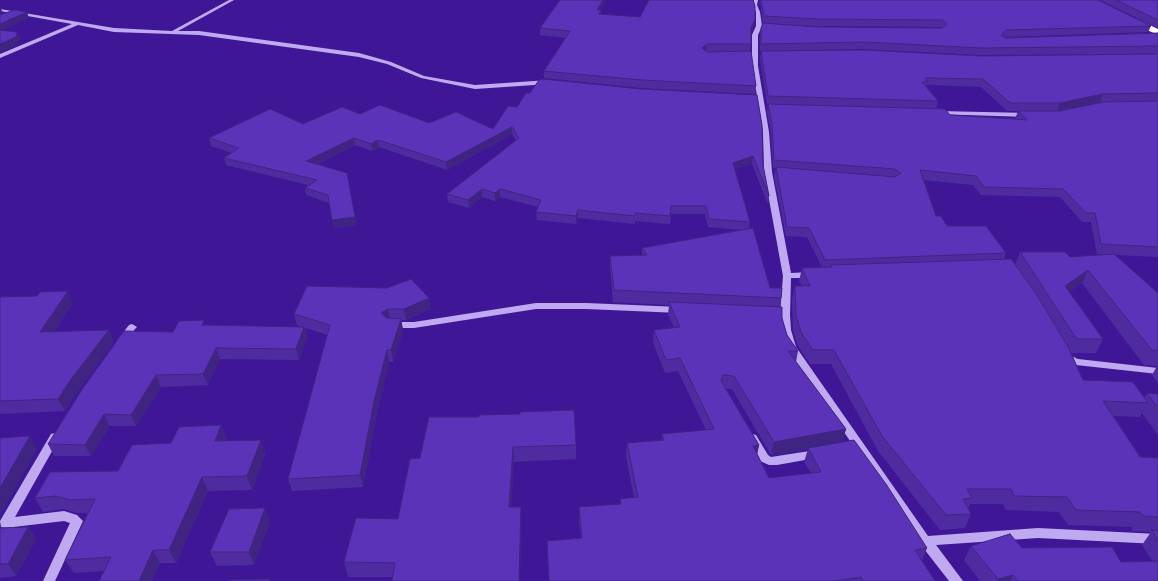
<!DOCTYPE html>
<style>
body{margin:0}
canvas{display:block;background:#3f1796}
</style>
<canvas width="1158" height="581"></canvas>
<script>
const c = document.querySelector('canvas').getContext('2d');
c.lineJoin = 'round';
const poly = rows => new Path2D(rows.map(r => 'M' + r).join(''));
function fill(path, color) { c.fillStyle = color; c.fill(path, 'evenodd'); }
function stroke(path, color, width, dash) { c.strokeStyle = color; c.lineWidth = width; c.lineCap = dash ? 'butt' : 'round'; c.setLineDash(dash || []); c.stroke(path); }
fill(poly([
 [229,0,234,0,178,31,199,31,359,53,391,62,424,76,475,85,549,80,552,82,549,84,475,89,421,78,387,64,359,57,199,35,114,32,78,25,0,58,0,54,72,24,0,11,0,9,114,28,172,31,229,0],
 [754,0,758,0,757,5,760,12,762,26,758,35,758,66,769,132,772,172,791,273,811,272,815,275,811,278,791,278,790,315,791,330,796,347,928,536,1038,528,1158,534,1158,544,1038,538,936,545,963,581,949,581,921,545,786,347,781,330,780,315,783,276,764,172,763,132,752,66,752,35,756,26,756,12,753,5,754,0],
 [937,111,1029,113,1032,115,1029,117,935,114,935,112,937,111],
 [536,303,586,303,680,307,685,310,680,313,586,309,536,309,414,328,390,328,385,325,390,322,414,322,536,303],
 [132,324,137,327,135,329,125,342,119,342,117,340,119,338,129,325,132,324],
 [1065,353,1078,359,1158,368,1158,374,1076,365,1062,358,1060,356,1062,354,1065,353],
 [55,433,59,434,60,437,15,517,64,511,77,515,83,521,55,581,43,581,70,523,64,521,5,528,1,527,0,521,51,434,55,433],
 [752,434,756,435,768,455,771,457,816,450,820,451,822,454,820,457,816,458,777,465,769,465,760,461,747,438,748,435,752,434]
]), '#bfaaf1');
fill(poly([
 [1129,18,1135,18,1158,29,1158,35,1129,22,1129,18]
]), '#fff');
fill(poly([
 [649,0,753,0,754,26,751,33,750,51,756,86,755,94,641,88,544,78,544,71,566,38,540,35,540,28,601,10,601,14,640,17],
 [760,0,1098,0,1151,26,1148,32,1005,37,1006,38,1158,33,1158,257,1115,255,1158,293,1158,383,1152,375,1157,366,1144,365,1082,283,1069,292,1103,339,1096,353,1072,353,1071,352,1083,380,1144,398,1147,393,1158,394,1158,435,1142,413,1140,417,1113,416,1140,457,1158,458,1158,581,980,581,964,560,971,546,1022,548,1121,562,1152,561,1142,545,1151,532,1133,531,1131,527,1068,525,1059,512,1006,510,1003,504,970,504,968,508,971,514,965,528,940,530,878,451,831,364,810,364,798,346,793,330,792,300,795,286,802,286,799,281,802,268,822,267,807,237,786,236,774,176,776,168,773,168,771,132,767,112,768,104,767,104,760,58,761,51,760,51,760,35,761,28,763,23],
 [772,24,817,26,940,27,941,28,818,27],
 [863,49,980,55,1136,54,982,56,810,50],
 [927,85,981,87,1007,111,1018,111,1015,119,950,115,936,109,938,101,927,87],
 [1100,102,1103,102,1058,111],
 [923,180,973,185,981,195,1060,197,1082,222,1091,222,1097,254,1110,254,1070,257,1020,252,1015,265,1004,259,1006,253,947,226,936,216],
 [1100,0,1158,0,1158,28],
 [641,89,757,95,763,165,769,196,768,204,752,164,735,169,750,222,749,229,770,288,781,298,780,307,782,318,787,335,798,351,796,362,846,429,842,442,927,548,922,561,935,581,549,581,581,538,579,521,579,507,620,504,620,499,634,498,626,457,627,443,662,441,662,434,706,430,678,371,665,373,653,342,654,330,674,327,668,315,669,305,613,302,610,267,610,256,642,255,642,248,742,230,708,227,705,214,671,214,670,224,635,221,635,224,578,218,576,224,537,220,536,212,538,207,500,197,495,201,482,197,469,208,448,202,447,194,516,141,512,134,447,170,379,147,372,151,355,145,317,164,357,225,334,228,329,203,306,195,305,188,308,185,226,165,224,158,232,153,211,146,209,138,303,124,360,114,429,123,493,129,517,107,530,93],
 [726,389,732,389,771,455,808,449,804,462,811,473,769,478,757,454,759,445],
 [307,286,431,309,406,320,401,320,403,330,393,362,389,362,377,413,363,487,292,491,288,479,328,335,305,328,307,338,299,360,220,359,208,385,161,387,136,426,110,426,91,456,54,456,48,444,173,332,206,325,301,327,297,325,294,314],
 [0,297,73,302,54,332,114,342,78,391,65,411,0,414],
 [429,417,576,445,576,459,514,462,511,507,522,522,392,577,348,577,344,562,398,519,420,458],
 [221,425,226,438,226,441,266,453,252,490,208,491,176,563,160,563,152,581,99,581,104,571,74,573,65,560,88,513,78,513,64,509,43,512,35,498,118,471,171,443],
 [270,522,254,565,217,566,210,552],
 [28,527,36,539,16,576,0,578,0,528]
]), '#4e2c9f');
fill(poly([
 [603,0,607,0,596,16,597,10],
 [0,8,1,8,3,14,0,15],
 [27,12,29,18,0,31,0,24],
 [755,19,754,26,750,35,751,28],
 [17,32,20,38,19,44,0,52,0,44],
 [707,44,706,51,702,48],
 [1103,94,1100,102,1057,111,1060,103],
 [512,127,512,134,447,170,446,162],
 [354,138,355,145,308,168,306,161],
 [378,140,379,147,372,151,371,144],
 [753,156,752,164,732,170,733,163],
 [347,173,357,225,334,228,332,220],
 [482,189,482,197,469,208,468,200],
 [500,189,500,197,495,201,495,193],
 [578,210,578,218,576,224,576,216],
 [1088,270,1082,283,1059,300,1065,286],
 [68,291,73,302,46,344,40,332],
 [429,298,431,309,406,320,404,309],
 [388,309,390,320,383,324,381,313],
 [401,319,403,330,393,362,391,350],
 [304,327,307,338,299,360,296,349],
 [109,330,114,342,78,391,65,411,58,399,71,379],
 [216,348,220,359,208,385,203,374],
 [387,350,389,362,377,413,363,487,360,475,374,401],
 [156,375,161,387,136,426,131,415],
 [104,414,110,426,91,456,85,445],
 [221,425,226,438,220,454,215,441],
 [846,429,842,443,771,455,774,442],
 [30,436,37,449,0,515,0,488],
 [261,440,266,453,252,490,247,476],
 [759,445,756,459,753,446],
 [513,447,514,462,510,522,509,507],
 [202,477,208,491,176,563,169,550],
 [521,507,522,522,520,581,519,581],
 [265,508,270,522,254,565,249,552],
 [28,527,36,539,16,576,8,564],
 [153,550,160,563,152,581,139,581],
 [1013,575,1010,581,997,581,998,579]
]), '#402482');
const building = poly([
 [560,0,603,0,597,10,601,10,599,14,640,17,649,0,753,0,755,6,755,19,751,28,751,44,707,44,702,48,707,52,751,51,756,86,642,80,544,71,570,31,540,28,560,0],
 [761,0,1098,0,1151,26,1006,30,1001,35,1006,38,1158,33,1158,46,982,48,865,42,761,44,761,28,763,23,818,27,942,28,947,24,942,20,818,19,764,16,761,0],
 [1116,0,1158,0,1158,20,1116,0],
 [14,10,27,12,0,24,0,15,14,10],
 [0,30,17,32,16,37,0,44,0,30],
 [865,50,982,56,1158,54,1158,93,1103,94,1060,103,1010,103,983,79,925,78,928,82,922,82,938,101,768,96,761,51,865,50],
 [543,79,641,89,757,95,762,125,763,165,769,196,753,156,733,163,750,222,709,219,706,206,671,206,670,216,635,213,635,216,578,210,576,216,536,212,541,200,500,189,495,193,482,189,468,200,447,194,519,138,512,127,446,162,378,140,371,144,354,138,306,161,347,173,355,217,332,220,328,195,305,188,317,180,224,158,239,148,209,138,270,109,303,124,342,107,360,114,380,105,429,123,456,112,493,129,508,106,517,107,526,93,530,93,539,80,543,79],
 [1158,101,1158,247,1101,244,1095,213,1086,213,1063,189,984,187,976,176,920,170,936,216,941,216,947,226,986,226,1006,253,825,260,809,228,787,227,776,167,895,177,901,173,895,169,774,160,772,124,768,104,945,109,950,115,1027,120,1018,111,1060,111,1103,102,1158,101],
 [753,228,770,288,782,288,781,298,614,290,610,256,647,255,642,248,753,228],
 [1020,252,1065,252,1070,257,1114,254,1158,293,1158,351,1152,350,1088,270,1065,286,1103,339,1079,339,1076,338,1020,252],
 [1011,259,1035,292,1067,345,1083,380,1133,382,1148,403,1103,401,1140,457,1158,458,1158,517,1143,516,1140,512,1076,510,1067,497,1014,496,1011,489,967,489,972,498,963,499,971,514,946,515,882,436,834,350,813,350,801,332,796,316,795,286,810,286,802,268,832,267,831,265,1011,259],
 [411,279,429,298,404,309,388,309,381,313,387,318,401,319,391,350,387,350,374,401,360,475,288,479,330,325,294,314,307,286,387,288,411,279],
 [68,291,40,332,109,330,71,379,58,399,0,401,0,297,37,296,40,292,68,291],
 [669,302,782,307,782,318,787,335,798,351,788,351,846,429,774,442,734,376,723,375,721,381,759,445,753,446,769,478,821,472,808,448,854,440,886,484,927,548,915,550,935,581,863,581,861,577,835,581,549,581,547,541,582,538,579,507,621,504,620,499,638,497,627,443,664,440,662,434,714,429,680,358,666,360,654,330,680,327,669,302],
 [204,320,202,325,304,327,296,349,216,348,203,374,156,375,131,415,104,414,85,445,48,444,83,388,124,331,173,332,179,321,204,320],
 [1147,393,1158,394,1158,408,1147,393],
 [574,410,576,445,513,447,509,507,521,507,519,581,392,581,395,563,344,562,356,518,398,519,410,459,420,458,429,417,479,417,479,415,520,414,520,412,574,410],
 [221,425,215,441,261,440,247,476,202,477,169,550,153,550,139,581,99,581,111,557,65,560,95,499,70,500,56,496,35,498,50,472,118,471,132,445,171,443,179,427,221,425],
 [30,436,0,488,0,438,30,436],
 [265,508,249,552,210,552,229,509,265,508],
 [28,527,8,564,0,564,0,528,28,527],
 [1152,530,1158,531,1158,540,1152,530],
 [1010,534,1022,548,1112,547,1121,562,1158,561,1158,581,1018,581,1013,575,998,579,971,546,1010,534],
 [270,579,269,581,228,581,228,580,270,579]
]);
fill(building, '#5b33b9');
stroke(building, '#402482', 1);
</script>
